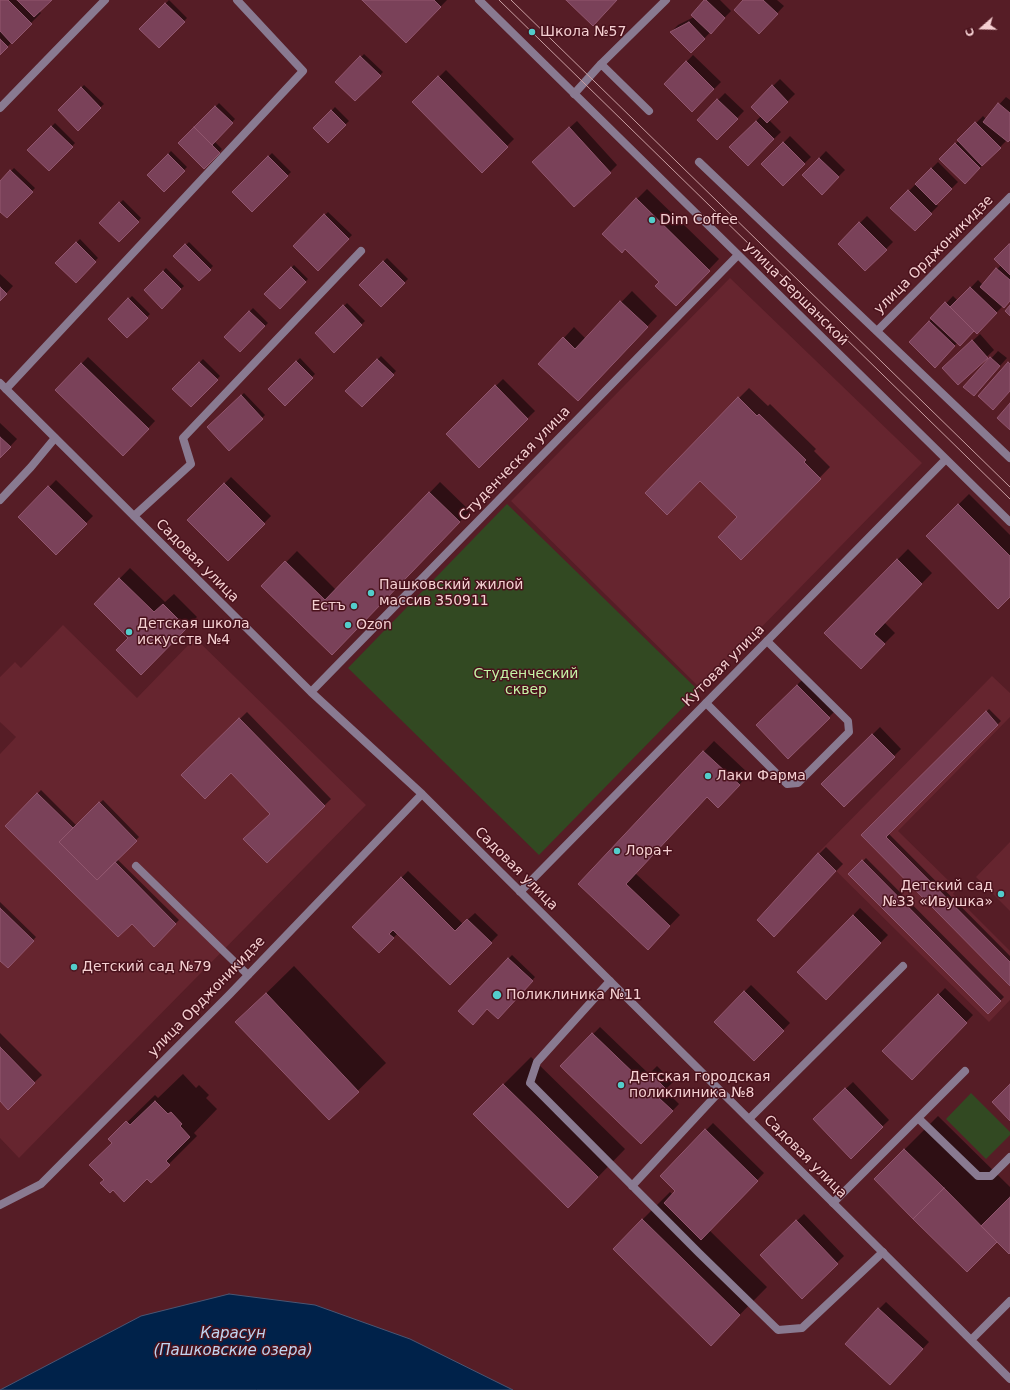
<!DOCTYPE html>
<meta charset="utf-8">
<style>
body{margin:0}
#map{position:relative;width:1010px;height:1390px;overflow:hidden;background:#561d26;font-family:"DejaVu Sans",sans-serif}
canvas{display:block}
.north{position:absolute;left:962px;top:8px;width:40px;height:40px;-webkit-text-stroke:3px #4a121c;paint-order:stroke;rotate:250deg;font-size:11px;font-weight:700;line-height:16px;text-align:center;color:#f5d0d2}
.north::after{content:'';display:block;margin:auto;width:14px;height:18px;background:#f5d0d2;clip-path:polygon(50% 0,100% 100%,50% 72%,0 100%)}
</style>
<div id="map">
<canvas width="1010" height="1390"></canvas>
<div class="north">С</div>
</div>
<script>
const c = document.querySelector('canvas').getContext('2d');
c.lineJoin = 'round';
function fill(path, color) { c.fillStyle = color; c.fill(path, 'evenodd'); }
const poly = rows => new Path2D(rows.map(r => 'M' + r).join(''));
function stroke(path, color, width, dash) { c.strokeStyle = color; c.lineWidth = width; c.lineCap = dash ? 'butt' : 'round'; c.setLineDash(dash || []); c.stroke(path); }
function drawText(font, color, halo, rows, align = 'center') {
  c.font = font + ' "DejaVu Sans",sans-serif'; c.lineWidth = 3; c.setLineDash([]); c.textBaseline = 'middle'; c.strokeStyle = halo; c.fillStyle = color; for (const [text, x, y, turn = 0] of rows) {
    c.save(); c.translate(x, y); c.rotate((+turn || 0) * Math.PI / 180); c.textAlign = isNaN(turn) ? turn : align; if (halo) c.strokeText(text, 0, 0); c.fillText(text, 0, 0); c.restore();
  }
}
fill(poly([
 [730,278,922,463,701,689,511,501],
 [63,625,137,698,195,638,366,805,19,1158,0,1138,0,754,16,737,0,722,0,677,15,662,21,668],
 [992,676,1010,693,1010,717,898,831,957,889,953,894,1010,951,1010,1000,989,1022,818,853],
 [1010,842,1010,911,976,877]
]), '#66252f');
fill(poly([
 [507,504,699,691,539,855,348,668],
 [971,1093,1010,1132,1010,1135,986,1159,946,1119]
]), '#324922');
const water = poly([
 [229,1294,315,1305,410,1339,513,1390,0,1390,141,1316,229,1294]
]);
fill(water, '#00224a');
stroke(water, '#4a5673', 1);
fill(poly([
 [0,0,51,0,39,11,41,13,0,54],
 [169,0,187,18,159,47,141,29],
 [364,0,447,0,406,42],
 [705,0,720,0,731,11,691,52,671,32,678,25,694,17],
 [745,0,777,0,784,6,759,32],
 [364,54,383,72,355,100,337,82],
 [693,55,721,82,692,111,665,84],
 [446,70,514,139,482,171,414,102],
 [780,79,795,94,769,120,781,132,748,164,731,147,761,116,752,107],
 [84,85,104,104,78,129,59,110],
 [725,93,744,111,717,139,698,120],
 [1006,97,1010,100,1010,139,1007,140,965,183,941,159,983,116,986,119],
 [219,103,235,119,214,141,222,149,204,168,180,143],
 [335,107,349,121,328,141,315,128],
 [577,121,617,165,610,172,540,155],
 [55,123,75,143,49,170,28,150],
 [790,136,811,157,783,184,763,164],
 [171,151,187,167,164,191,148,175],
 [826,151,845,170,822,193,803,175],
 [272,153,291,172,252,211,233,192],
 [938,162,958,182,936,204,938,206,914,230,892,208],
 [14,168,35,188,7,217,0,210,0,182],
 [647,189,719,259,676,304,661,282,637,199],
 [123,200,141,218,119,241,100,223],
 [328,212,352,235,318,270,294,246],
 [867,216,893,242,865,270,839,244],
 [80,239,98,258,75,281,56,263],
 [189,242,213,266,199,280,175,256],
 [1010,244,1010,301,1003,306,977,332,975,329,957,343,935,366,910,342,953,296,958,301,978,280,983,285,1001,265],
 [387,258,408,279,381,306,360,285],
 [294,265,308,279,280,307,266,294],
 [166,268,184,286,162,307,145,290],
 [0,274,13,286,0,300],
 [632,291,657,316,588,389,564,338,574,327,586,339],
 [132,296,150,314,127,337,109,319],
 [347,303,365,321,334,351,317,333],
 [253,308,268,323,240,351,225,337],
 [980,334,994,350,958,384,951,361],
 [998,351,1007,358,980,388,965,387],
 [381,356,396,371,362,406,347,391],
 [88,357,155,421,123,455,56,390],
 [300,358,315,374,285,404,269,389],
 [203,359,220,376,191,406,174,389],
 [503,379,535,411,479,466,447,434],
 [749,388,768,406,770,404,816,449,814,451,830,467,741,559,738,517,700,480,739,398],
 [244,393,265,415,229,450,208,427],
 [0,423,17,439,0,457],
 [231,477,271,516,228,560,189,520],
 [56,480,93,516,56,553,20,517],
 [440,482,470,511,343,643,263,586,297,551,336,590],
 [969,494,1010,535,1010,595,927,536],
 [908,549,932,573,884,622,895,633,861,667,826,633],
 [130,568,165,602,174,594,197,617,141,673,130,638,95,604],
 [804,678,836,710,788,758,757,725],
 [989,709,1001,721,889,834,1010,956,1010,984,863,835],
 [247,712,331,799,267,862,271,813,231,772,183,775],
 [880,727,901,749,844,806,823,784],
 [714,741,749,774,729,796,707,796,635,873,680,915,658,938,579,884],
 [41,790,76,825,103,800,139,837,117,859,179,920,154,945,132,923,6,826],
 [826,847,843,864,781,928,819,854],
 [866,858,1004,997,988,1013,850,874],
 [408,871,463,924,475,913,498,935,450,984,398,933,379,952,354,927],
 [0,902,36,937,8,967,0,959],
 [860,908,888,935,826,998,799,972],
 [512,955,535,977,498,1017,487,1008,460,1011],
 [294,966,386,1063,329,1119,237,1022],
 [751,985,790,1023,754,1060,715,1022],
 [945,988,973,1015,912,1078,884,1051],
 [600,1027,649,1074,657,1066,673,1082,665,1090,679,1104,641,1143,562,1066],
 [0,1033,42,1075,8,1108,0,1100],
 [531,1057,625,1149,596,1179,474,1114],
 [183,1074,196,1088,199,1085,209,1095,206,1098,217,1109,194,1133,197,1136,151,1182,147,1178,105,1180,113,1143,110,1139,155,1095,158,1098],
 [853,1082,889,1120,851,1157,814,1119],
 [938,1116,1010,1187,1010,1252,997,1241,875,1179],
 [713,1123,764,1173,709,1230,767,1287,711,1344,642,1220,670,1192,673,1195,677,1191,661,1176],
 [804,1214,844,1256,802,1297,762,1255],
 [886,1302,929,1342,897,1376,879,1309]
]), '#0007');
const building = poly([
 [0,0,8,0,32,24,12,44,0,31,0,0],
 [17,0,52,0,34,17,17,0],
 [362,0,434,0,441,7,406,43,362,0],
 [566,0,617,0,593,26,566,0],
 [704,0,706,0,725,18,711,34,691,15,704,0],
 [743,0,763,0,778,14,759,34,734,10,743,0],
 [165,3,185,22,159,48,139,29,165,3],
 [689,22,705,39,691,53,670,32,689,22],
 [0,39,8,47,0,55,0,39],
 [360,56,381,76,355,101,335,82,360,56],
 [686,61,714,89,692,112,664,84,686,61],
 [438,76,508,147,482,173,412,102,438,76],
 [772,85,788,102,767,123,751,107,772,85],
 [81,87,101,108,78,131,58,110,81,87],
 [717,99,738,119,717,140,697,120,717,99],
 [998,103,1010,113,1010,140,1008,142,983,122,998,103],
 [215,106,233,123,212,145,194,127,215,106],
 [331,110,346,125,328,143,313,128,331,110],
 [756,121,774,139,748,166,729,147,756,121],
 [975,122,1001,148,982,166,957,140,975,122],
 [51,126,73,147,49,171,27,150,51,126],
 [194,127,220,153,204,169,178,143,194,127],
 [569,127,611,173,574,207,532,162,569,127],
 [783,142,805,164,783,186,761,164,783,142],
 [955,143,980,168,965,184,939,159,955,143],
 [168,154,185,171,164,192,147,175,168,154],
 [268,156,288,176,252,212,232,192,268,156],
 [819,158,839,177,822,195,802,175,819,158],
 [931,168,952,189,936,205,915,184,931,168],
 [10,170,33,192,7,218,0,212,0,181,10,170],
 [908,190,932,214,915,231,890,208,908,190],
 [636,198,710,271,676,306,655,286,659,282,625,249,622,253,602,234,636,198],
 [119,202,139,222,119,242,99,223,119,202],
 [324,214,349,239,318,271,293,246,324,214],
 [859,222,887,250,865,271,838,244,859,222],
 [76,242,96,262,76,283,55,263,76,242],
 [185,244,211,270,199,281,173,256,185,244],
 [1009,244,1010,244,1010,275,994,259,1009,244],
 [383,261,405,283,381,307,359,285,383,261],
 [291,267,306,282,280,309,264,294,291,267],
 [996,268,1010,280,1010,301,1004,308,980,287,996,268],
 [163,271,181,289,162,309,144,290,163,271],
 [0,287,7,294,0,301,0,287],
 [970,287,997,313,977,334,950,307,970,287],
 [128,298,148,318,127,338,108,319,128,298],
 [620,301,648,327,578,401,538,364,563,337,575,349,620,301],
 [945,302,974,331,960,346,930,318,945,302],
 [343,305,362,325,334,353,315,333,343,305],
 [1010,305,1010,316,1005,311,1010,305],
 [249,311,265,326,240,352,224,337,249,311],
 [929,321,955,346,935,368,909,342,929,321],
 [972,340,988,358,958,385,942,368,972,340],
 [990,357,1000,366,974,396,963,387,990,357],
 [377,359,394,375,362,407,345,391,377,359],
 [296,361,313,378,285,406,268,389,296,361],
 [199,362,218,380,191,407,172,389,199,362],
 [1008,362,1010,364,1010,391,993,410,978,396,1008,362],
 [81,363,149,429,123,456,55,390,81,363],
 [495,385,528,419,479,468,446,434,495,385],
 [241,395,263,419,229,451,207,427,241,395],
 [738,397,757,416,759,414,806,460,804,462,821,479,741,560,718,537,737,517,700,481,667,515,645,493,738,397],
 [1010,403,1010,430,997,418,1010,403],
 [0,437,11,447,0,458,0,437],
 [224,483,265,524,228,561,187,520,224,483],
 [48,486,87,524,56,555,18,517,48,486],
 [429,492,460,522,332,655,261,586,285,561,325,600,429,492],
 [958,504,1010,556,1010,597,998,609,926,536,958,504],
 [897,559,922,584,874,634,885,644,861,669,824,633,897,559],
 [119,578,154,612,163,604,187,628,141,675,116,650,128,638,94,604,119,578],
 [797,685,830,718,788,759,756,725,797,685],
 [986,711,998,725,886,837,1010,962,1010,986,861,835,986,711],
 [239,718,325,806,267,863,243,839,270,814,231,773,205,799,181,775,239,718],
 [872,734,895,757,844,807,821,784,872,734],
 [703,751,740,785,718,808,707,797,626,884,670,926,648,950,578,884,703,751],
 [37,793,73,828,59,842,97,880,115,862,176,924,154,947,132,924,118,937,5,826,37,793],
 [99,802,137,841,97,880,59,842,99,802],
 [818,853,836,871,774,937,757,920,818,853],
 [862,860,1001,1001,988,1014,848,874,862,860],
 [401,877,455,931,467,919,492,943,450,985,393,930,389,934,394,938,379,953,352,927,401,877],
 [0,908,34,941,8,968,0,961,0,908],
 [853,915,881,943,826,1000,797,972,853,915],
 [508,958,533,981,498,1019,487,1009,473,1025,458,1011,508,958],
 [744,991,784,1031,754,1061,714,1022,744,991],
 [266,993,359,1092,329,1120,235,1022,266,993],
 [938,994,967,1023,912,1080,882,1051,938,994],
 [592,1033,642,1081,650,1073,667,1090,659,1098,673,1111,641,1144,560,1066,592,1033],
 [0,1047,35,1083,8,1110,0,1101,0,1047],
 [503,1084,598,1177,568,1208,473,1114,503,1084],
 [1010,1084,1010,1121,992,1102,1010,1084],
 [845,1088,883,1127,851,1159,813,1119,845,1088],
 [155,1101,168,1114,171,1112,182,1124,180,1126,190,1137,166,1161,170,1165,151,1183,147,1179,124,1202,113,1190,110,1193,100,1183,104,1180,89,1165,112,1143,108,1139,126,1121,130,1125,155,1101],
 [705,1129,758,1181,701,1240,664,1203,675,1191,660,1176,705,1129],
 [904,1149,944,1188,913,1219,874,1179,904,1149],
 [944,1188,997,1242,967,1272,913,1219,944,1188],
 [1010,1197,1010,1253,1009,1254,981,1226,1010,1197],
 [642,1219,740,1315,711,1346,613,1249,642,1219],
 [796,1220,838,1264,802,1299,760,1255,796,1220],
 [878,1308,923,1349,890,1385,845,1344,878,1308]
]);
fill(building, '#7a4159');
stroke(building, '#91566e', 1);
stroke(poly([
 [574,94,601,64,649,111],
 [699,162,1010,458],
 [6,389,303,71,237,0],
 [0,500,31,467,55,438],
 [134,516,191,464,183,438,361,251],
 [706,703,787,784,798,783,849,732,848,721,767,641],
 [136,866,248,975],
 [610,981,537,1062,530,1083,699,1253,778,1330,802,1328,883,1252],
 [918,1118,978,1176,991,1176,1010,1157],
 [749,1119,903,966],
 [632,1186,720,1091],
 [833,1203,965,1071]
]), '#897a91', 8);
stroke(poly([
 [479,0,1010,522],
 [601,64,666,0],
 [0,108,105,0],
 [877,331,1010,197],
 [0,383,311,692,422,794,1010,1379],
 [311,692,738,255],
 [520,892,946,459],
 [0,1205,41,1184,229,995,422,794],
 [971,1340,1010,1301]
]), '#897a91', 8);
stroke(poly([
 [499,0,1010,499],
 [511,0,1010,487]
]), '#c99ea2', 1);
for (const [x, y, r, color] of [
 [532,32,4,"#53cdcb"],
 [652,220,4,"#53cdcb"],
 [371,593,4,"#53cdcb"],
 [354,606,4,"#53cdcb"],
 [348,625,4,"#53cdcb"],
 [129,632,4,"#53cdcb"],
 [708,776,4,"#53cdcb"],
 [617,851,4,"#53cdcb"],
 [1001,894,4,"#53cdcb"],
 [74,967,4,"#53cdcb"],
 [497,995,5,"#53cdcb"],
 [621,1085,4,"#53cdcb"]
]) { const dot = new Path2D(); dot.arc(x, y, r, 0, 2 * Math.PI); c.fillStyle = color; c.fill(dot); stroke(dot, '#4a121c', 1.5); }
drawText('14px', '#f5d0d2', '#4a121c', [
 ["Школа №57",540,32],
 ["Dim Coffee",660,220],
 ["Пашковский жилой",379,585],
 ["массив 350911",379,601],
 ["Естъ",346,606,"right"],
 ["Детская школа",137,624],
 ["искусств №4",137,640],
 ["Ozon",356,625],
 ["Лаки Фарма",716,776],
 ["Лора+",625,851],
 ["Детский сад",993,886,"right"],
 ["№33 «Ивушка»",993,902,"right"],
 ["Детский сад №79",82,967],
 ["Поликлиника №11",506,995],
 ["Детская городская",629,1077],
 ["поликлиника №8",629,1093]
], 'left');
drawText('14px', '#f5d0d2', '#4a121c', [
 ["улица Орджоникидзе",934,255,-45],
 ["улица Бершанской",796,294,45],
 ["Студенческая улица",515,464,-46],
 ["Садовая улица",197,561,45],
 ["Кутовая улица",724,666,-45],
 ["Садовая улица",516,869,45],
 ["улица Орджоникидзе",207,997,-46],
 ["Садовая улица",805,1157,45]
]);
drawText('14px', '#c4f4a5', '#4a121c', [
 ["Студенческий",526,674],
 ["сквер",526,690]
]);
drawText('italic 15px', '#bfd5f1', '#4a121c', [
 ["Карасун",233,1334],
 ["(Пашковские озера)",233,1351]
]);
</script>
